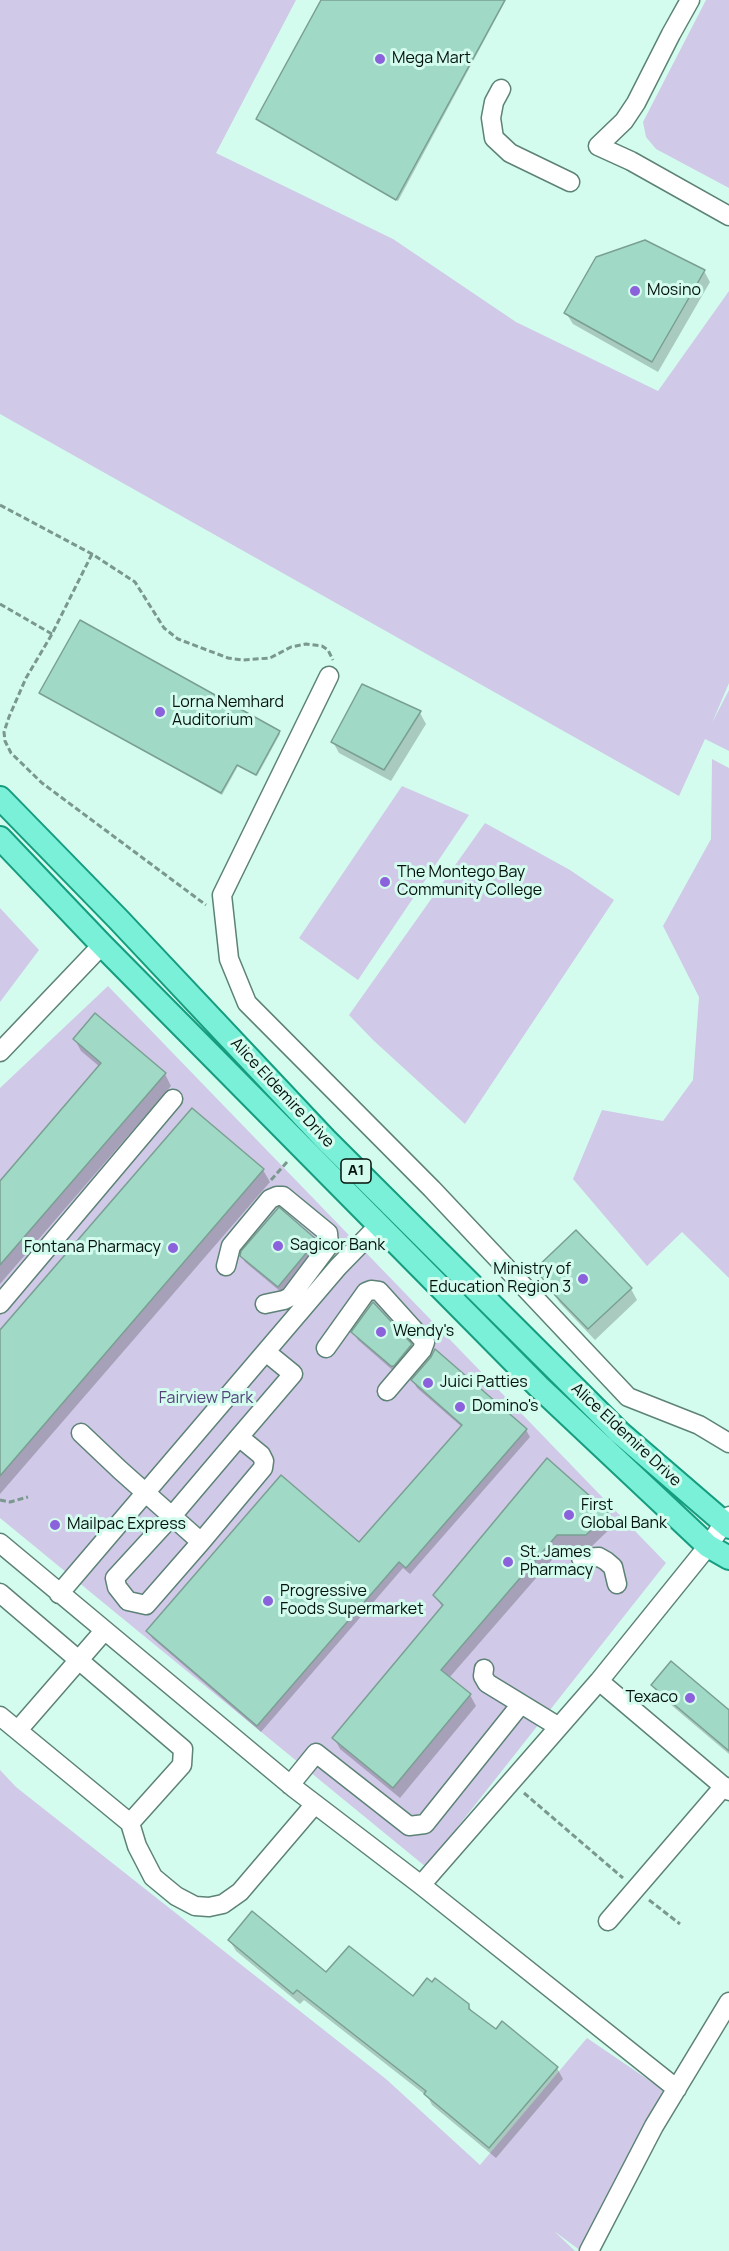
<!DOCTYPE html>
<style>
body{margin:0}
canvas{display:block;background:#d3fcee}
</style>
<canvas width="729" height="2251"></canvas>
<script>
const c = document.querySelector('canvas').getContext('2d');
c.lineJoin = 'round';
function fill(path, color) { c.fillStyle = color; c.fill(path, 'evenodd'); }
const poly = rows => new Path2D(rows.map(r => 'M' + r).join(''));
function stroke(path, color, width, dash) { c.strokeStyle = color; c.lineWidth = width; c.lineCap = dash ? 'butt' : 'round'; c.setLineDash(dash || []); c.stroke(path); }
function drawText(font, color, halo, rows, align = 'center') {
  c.font = font + ' Manrope,sans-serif'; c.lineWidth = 6; c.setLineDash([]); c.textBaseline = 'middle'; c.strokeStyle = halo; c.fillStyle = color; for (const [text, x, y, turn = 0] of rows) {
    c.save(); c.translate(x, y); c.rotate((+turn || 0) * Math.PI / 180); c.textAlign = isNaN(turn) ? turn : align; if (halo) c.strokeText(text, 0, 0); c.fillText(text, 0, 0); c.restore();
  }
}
fill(poly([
 [0,0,296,0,216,153,393,239,516,322,658,391,729,291,729,683,712,723,729,690,729,751,705,739,679,796,0,414],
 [706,0,729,0,729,188,656,149,646,137,643,122],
 [712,759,729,768,729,1278,682,1232,647,1266,573,1179,602,1110,663,1121,693,1080,699,997,663,926,711,839],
 [402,786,469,815,358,980,299,938],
 [485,823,570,870,614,900,465,1124,373,1040,349,1015],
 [0,908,39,950,0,1002],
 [108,986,666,1563,426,1867,0,1518,0,1088],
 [0,1770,16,1787,386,2079,480,2165,587,2038,659,2087,665,2094,581,2251,554,2231,575,2251,0,2251]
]), '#d1c9e8');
fill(poly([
 [323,0,506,0,398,201,258,119],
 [704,271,710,282,658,372,573,324,566,313],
 [41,693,279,732,280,734,257,776,238,766,222,795],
 [420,713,426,724,391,781,339,753,333,742],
 [75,1040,165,1074,171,1086,0,1284,0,1183,100,1067,81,1051],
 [192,1110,263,1170,270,1182,0,1494,0,1332],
 [279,1209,316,1241,319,1247,281,1292,245,1262,242,1256],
 [536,1270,631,1289,637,1300,595,1340,560,1303],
 [353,1332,411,1345,416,1354,397,1374,358,1340],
 [413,1381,526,1430,530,1437,410,1574,403,1568,261,1732,152,1638,148,1631,359,1544,462,1427,417,1388],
 [548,1460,608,1514,614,1525,592,1546,564,1546,449,1678,470,1695,476,1706,400,1798,340,1749,334,1738,443,1608,435,1595],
 [653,1685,727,1710,729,1708,729,1754,657,1693],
 [230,1941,326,1974,413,1998,468,2005,474,2014,496,2031,557,2068,563,2079,496,2158,432,2105,428,2097,304,2000,300,2004,236,1951]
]), '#0003');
const building = poly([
 [321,0,505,0,396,200,256,119,321,0],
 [645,240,705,270,652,362,564,313,596,257,645,240],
 [80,620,280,731,256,775,237,765,221,793,39,693,80,620],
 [362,684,421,711,384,770,331,742,362,684],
 [95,1013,166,1073,0,1265,0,1181,101,1063,73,1039,95,1013],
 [192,1108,264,1169,0,1476,0,1330,192,1108],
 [279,1207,317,1240,278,1287,240,1256,241,1251,279,1207],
 [576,1230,632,1288,588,1329,552,1292,554,1290,534,1270,576,1230],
 [373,1302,412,1344,394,1366,391,1366,351,1332,373,1302],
 [435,1349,527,1429,406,1568,399,1562,257,1726,146,1631,281,1475,359,1542,462,1425,411,1380,431,1357,435,1349],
 [547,1458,609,1513,586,1535,557,1535,441,1670,471,1694,393,1788,332,1738,443,1605,433,1595,547,1458],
 [671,1661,729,1710,729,1751,651,1685,671,1661],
 [252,1911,326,1972,349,1946,413,1996,427,1978,432,1982,435,1978,469,2004,469,2009,496,2029,502,2021,558,2067,489,2148,424,2094,426,2091,297,1990,293,1994,228,1940,252,1911]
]);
fill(building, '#a1d9c7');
stroke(building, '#7aa093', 1.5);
const minor = poly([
 [690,0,671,34,636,103,624,121,598,146,631,161,729,216],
 [501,89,494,102,491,118,494,138,510,153,570,182],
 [329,676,222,895,229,959,247,1003,432,1189,628,1397,699,1425,729,1443],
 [0,1052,102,945],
 [226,1266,231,1246,270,1199,277,1196,283,1196,328,1233,329,1245,290,1297,284,1300,265,1304],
 [0,1304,173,1099],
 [326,1348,366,1292,371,1290,379,1291,425,1342,422,1350,387,1391],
 [81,1433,120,1470,201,1542],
 [239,1437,261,1455,264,1461,263,1468,201,1542,146,1605,128,1601,117,1587,115,1578,172,1516,239,1437,293,1374,266,1352],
 [0,1543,294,1788,421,1885,677,2089],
 [581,1558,599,1557,606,1561,613,1567,617,1584],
 [0,1593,183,1749,182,1765,130,1823],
 [59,1594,338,1267,379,1225],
 [484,1669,483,1676,487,1683,559,1727],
 [599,1681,729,1791],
 [0,1716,130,1823,137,1846,153,1877,176,1896,195,1906,209,1907,223,1904,240,1892,315,1804],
 [18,1730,104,1631],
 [290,1785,316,1753,409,1826,425,1824,521,1704],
 [421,1885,599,1681,708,1546,729,1516],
 [608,1921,724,1786],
 [589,2251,654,2126,729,2002]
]);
const major = poly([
 [0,798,118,919,325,1139,619,1432,729,1527],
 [0,838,102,945,539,1387,708,1546,729,1558]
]);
stroke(minor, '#5d8276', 21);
stroke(major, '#169c7f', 26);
stroke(poly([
 [0,505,92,554,135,582,164,628,178,639,228,658,243,660,270,658,291,647,306,644,322,646,328,650,333,660],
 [92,554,52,634,26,678,9,717,4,732,5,741,11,753,42,783,206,905],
 [0,604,52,634],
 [271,1180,288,1161],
 [0,1500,10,1502,28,1497],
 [524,1793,623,1878],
 [649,1900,680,1924]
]), '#7a988e', 3, [6, 3]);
stroke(minor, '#fff', 18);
stroke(major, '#79f0d7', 22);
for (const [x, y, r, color] of [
 [380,59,6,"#8c61dc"],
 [635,291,6,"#8c61dc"],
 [160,712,6,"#8c61dc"],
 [385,882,6,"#8c61dc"],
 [278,1246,6,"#8c61dc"],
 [173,1248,6,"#8c61dc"],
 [583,1279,6,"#8c61dc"],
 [381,1332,6,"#8c61dc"],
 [428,1383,6,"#8c61dc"],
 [460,1407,6,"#8c61dc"],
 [569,1515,6,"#8c61dc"],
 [55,1525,6,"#8c61dc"],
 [508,1562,6,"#8c61dc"],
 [268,1601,6,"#8c61dc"],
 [690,1698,6,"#8c61dc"]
]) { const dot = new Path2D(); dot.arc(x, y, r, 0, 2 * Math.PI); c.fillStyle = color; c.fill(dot); stroke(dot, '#d3fcee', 2); }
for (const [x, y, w] of [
 [356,1171,30]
]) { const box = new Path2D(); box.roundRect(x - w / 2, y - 12, w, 24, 4.5); c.fillStyle = '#d3fcee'; c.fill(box); stroke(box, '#04120d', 1.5); }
drawText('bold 15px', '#04120d', null, [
 ["A1",356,1171]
]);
drawText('16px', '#04120d', '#d3fcee', [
 ["Mega Mart",392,59],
 ["Mosino",647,291],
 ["Lorna Nemhard",172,703],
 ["Auditorium",172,721],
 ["The Montego Bay",397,873],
 ["Community College",397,891],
 ["Sagicor Bank",290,1246],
 ["Fontana Pharmacy",161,1248,"right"],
 ["Ministry of",571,1270,"right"],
 ["Education Region 3",571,1288,"right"],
 ["Wendy's",393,1332],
 ["Juici Patties",440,1383],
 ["Domino's",472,1407],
 ["First",581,1506],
 ["Global Bank",581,1524],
 ["Mailpac Express",67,1525],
 ["St. James",520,1553],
 ["Pharmacy",520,1571],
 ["Progressive",280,1592],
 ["Foods Supermarket",280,1610],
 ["Texaco",678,1698,"right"]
], 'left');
drawText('16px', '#04120d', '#d3fcee', [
 ["Alice Eldemire Drive",282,1093,47],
 ["Alice Eldemire Drive",626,1435,43]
]);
drawText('16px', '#54427b', '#d3fcee', [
 ["Fairview Park",206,1399]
]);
</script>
